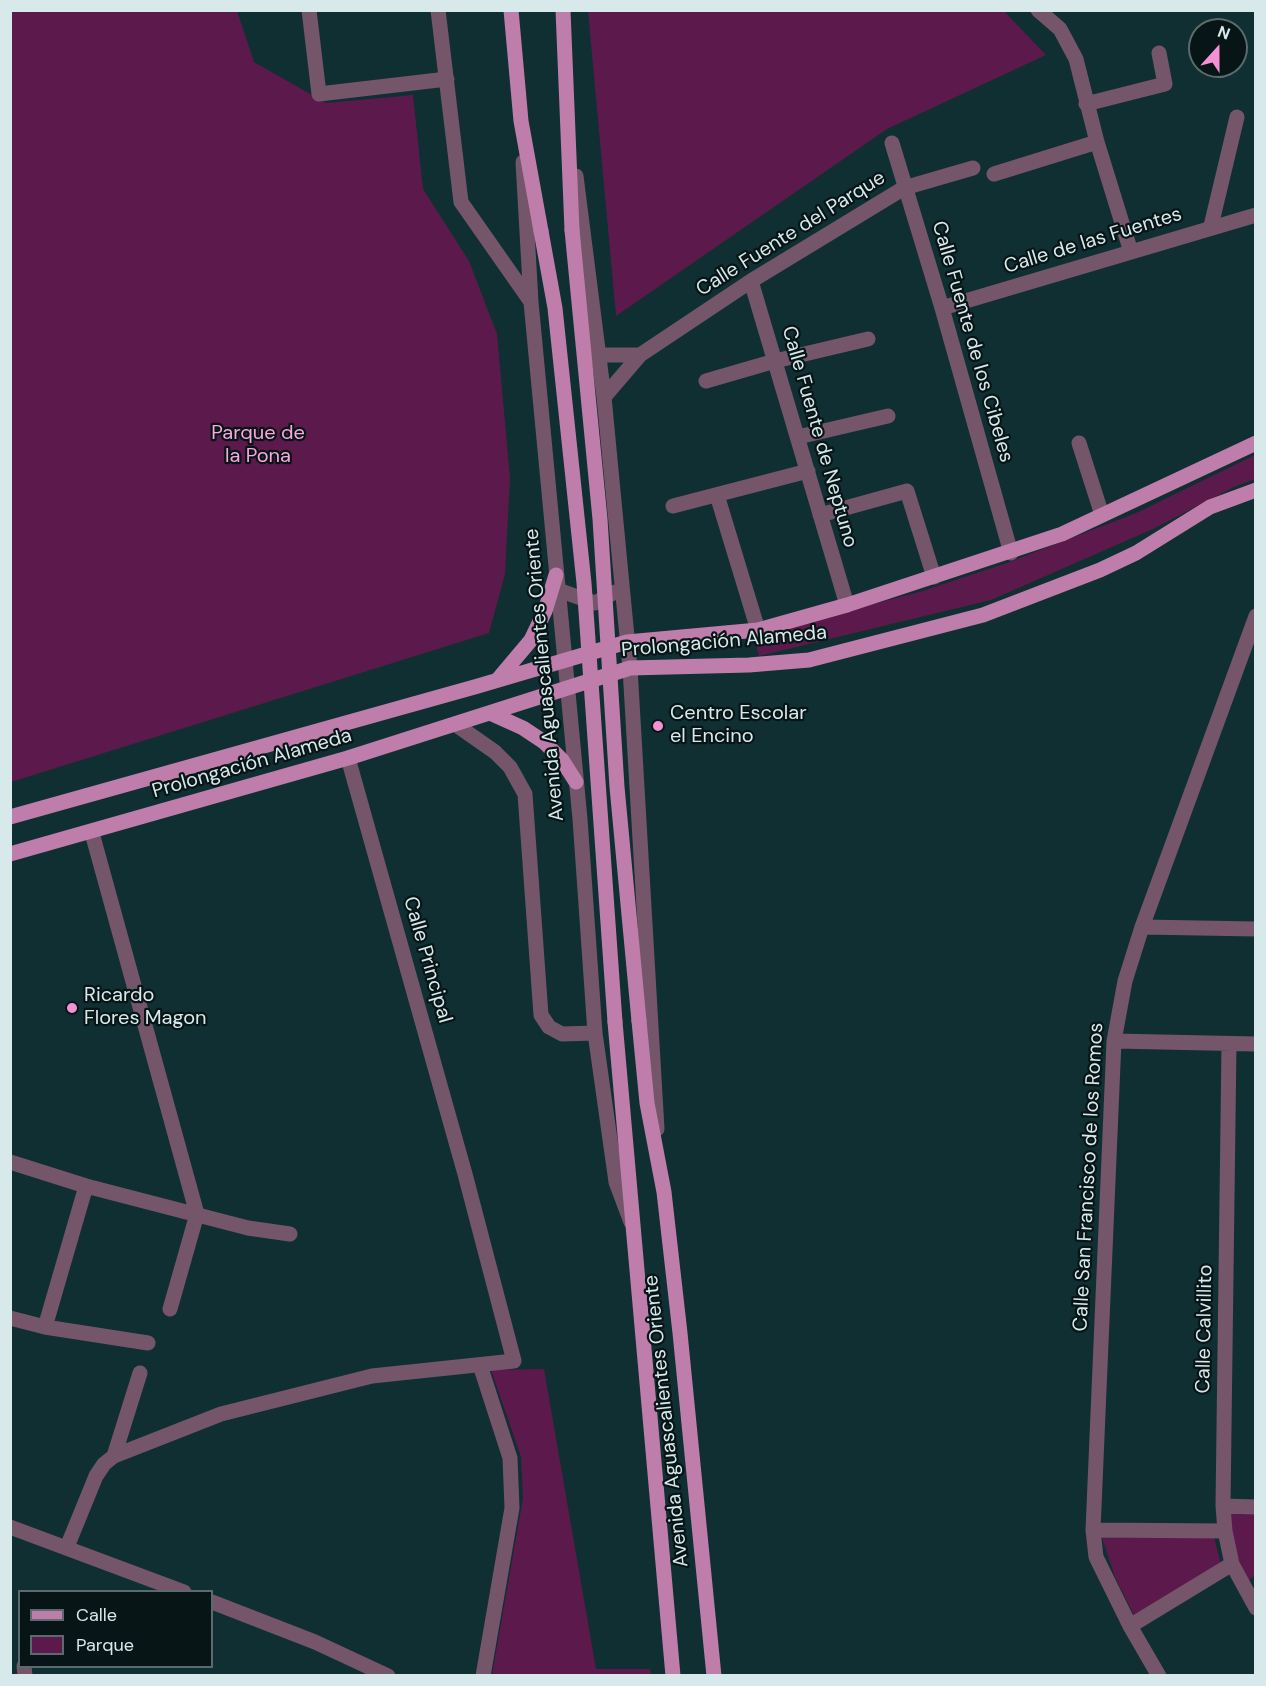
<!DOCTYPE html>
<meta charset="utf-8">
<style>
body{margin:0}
#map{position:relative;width:1266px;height:1686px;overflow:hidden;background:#0f2f33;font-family:"DM Sans",sans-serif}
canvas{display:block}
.frame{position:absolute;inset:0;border:12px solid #d7e9eb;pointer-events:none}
.legend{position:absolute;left:18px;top:1590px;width:195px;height:78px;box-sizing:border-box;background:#081517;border:2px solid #5b6a6c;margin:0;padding:8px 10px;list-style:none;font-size:18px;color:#d7e9eb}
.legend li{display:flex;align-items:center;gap:12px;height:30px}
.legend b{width:30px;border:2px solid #5b6a6c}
.north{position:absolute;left:1188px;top:18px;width:60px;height:60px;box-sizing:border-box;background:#081517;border:2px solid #5b6a6c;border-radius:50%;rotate:21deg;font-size:16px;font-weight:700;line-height:24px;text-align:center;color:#d7e9eb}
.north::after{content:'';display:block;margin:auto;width:21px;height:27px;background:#f391d6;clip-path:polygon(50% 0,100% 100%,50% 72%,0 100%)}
</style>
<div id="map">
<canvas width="1266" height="1686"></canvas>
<div class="frame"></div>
<ul class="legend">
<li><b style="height:8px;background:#bf7dab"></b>Calle</li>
<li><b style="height:16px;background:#5b1a4b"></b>Parque</li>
</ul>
<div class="north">N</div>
</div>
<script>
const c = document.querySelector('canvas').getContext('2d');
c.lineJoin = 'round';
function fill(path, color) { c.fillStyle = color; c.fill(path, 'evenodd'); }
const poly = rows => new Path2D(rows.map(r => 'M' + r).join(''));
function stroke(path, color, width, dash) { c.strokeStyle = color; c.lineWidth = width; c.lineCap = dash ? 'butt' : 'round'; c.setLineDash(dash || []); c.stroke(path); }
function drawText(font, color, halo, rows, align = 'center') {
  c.font = font + ' "DM Sans",sans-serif'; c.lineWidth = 4.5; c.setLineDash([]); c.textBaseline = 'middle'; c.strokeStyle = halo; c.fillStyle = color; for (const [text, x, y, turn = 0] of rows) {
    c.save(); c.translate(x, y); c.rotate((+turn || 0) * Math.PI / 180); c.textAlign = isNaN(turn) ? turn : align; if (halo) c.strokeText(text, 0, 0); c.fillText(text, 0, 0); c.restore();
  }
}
fill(poly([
 [10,11,237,11,254,62,326,103,413,95,423,189,469,261,497,334,510,478,505,574,489,633,11,782],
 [588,11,1004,11,1046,55,887,129,616,316],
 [1255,455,1255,479,1234,487,1153,529,991,600,759,656,753,635,919,592,1007,563,1136,513],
 [544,1369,596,1669,650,1669,651,1675,492,1675,523,1498,521,1457,491,1370],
 [1230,1512,1255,1512,1255,1576,1247,1581,1233,1546],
 [1214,1537,1221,1564,1134,1615,1115,1577,1102,1538]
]), '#5b1a4b');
stroke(poly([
 [309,10,319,94,447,79],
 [438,10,461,202,531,302],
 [1038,10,1060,29,1076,59,1097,142,1131,252],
 [1086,104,1165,84,1159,53],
 [892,143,942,308,1011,553],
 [523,162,531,302,580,819,595,1033,616,1182,631,1222],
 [994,174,1097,142],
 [576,176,604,397,630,668,657,1129],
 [1211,226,1237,117],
 [751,281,847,605],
 [942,308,1256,215],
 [599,355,640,355],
 [706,381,775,361,868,339],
 [604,397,640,355,751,281,904,188,973,168],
 [798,437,888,416],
 [1079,443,1102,515],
 [717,495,758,630],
 [673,506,808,471],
 [820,515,907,491,934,577],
 [558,590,595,603,615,592],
 [455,724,495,752,510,767,525,794,541,1015,549,1027,562,1034,595,1033],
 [92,833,197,1214,170,1309],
 [1142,927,1256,929],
 [1114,1041,1256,1044],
 [1229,1044,1223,1506,1225,1531,1232,1564,1256,1608],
 [10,1162,86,1186,248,1228,290,1234],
 [10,1318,45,1327,148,1343],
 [45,1327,86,1186],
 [480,1365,510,1458,512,1508,483,1676],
 [114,1456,140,1373],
 [1223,1506,1256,1507],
 [10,1527,184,1592],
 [1093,1530,1225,1531],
 [67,1547,96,1476,104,1464,114,1456,221,1414,372,1376,514,1361,465,1174,348,758],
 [212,1602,315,1642,388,1676],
 [1130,1626,1232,1564],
 [24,1666,25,1676],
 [1159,1676,1130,1626,1096,1557,1093,1530,1114,1041,1125,981,1142,927,1256,616]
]), '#75556a', 15);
stroke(poly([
 [511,10,521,121,541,231],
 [563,10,572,230],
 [499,678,531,640,545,611,556,575],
 [492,714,523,728,544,742,562,760,576,782],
 [10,817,478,686,627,642,758,630,847,605,1062,534,1256,443],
 [10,854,348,758,630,668,749,665,809,660,983,615,1100,570,1136,553,1210,507,1256,490],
 [639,1021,647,1103,664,1192,680,1333,714,1676],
 [615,1022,673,1676]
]), '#bf7dab', 15);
stroke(poly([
 [572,230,600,519,617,787,639,1021],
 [541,231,555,308,584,583,615,1022]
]), '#bf7dab', 15);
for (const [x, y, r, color] of [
 [658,726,6,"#f391d6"],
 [72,1008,6,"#f391d6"]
]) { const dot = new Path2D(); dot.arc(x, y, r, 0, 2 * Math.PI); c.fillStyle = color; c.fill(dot); stroke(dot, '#081517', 2); }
drawText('20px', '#d7e9eb', '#081517', [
 ["Calle Fuente del Parque",791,234,-32],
 ["Calle de las Fuentes",1093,241,-17],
 ["Calle Fuente de los Cibeles",972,342,74],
 ["Calle Fuente de Neptuno",819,437,74],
 ["Prolongación Alameda",724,642,-5],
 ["Avenida Aguascalientes Oriente",545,675,-95],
 ["Prolongación Alameda",252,764,-16],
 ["Calle Principal",427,960,74],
 ["Calle San Francisco de los Romos",1089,1177,-87],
 ["Calle Calvillito",1205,1329,-89],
 ["Avenida Aguascalientes Oriente",667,1421,-96]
]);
drawText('20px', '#f8a7df', '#081517', [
 ["Parque de",258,434],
 ["la Pona",258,457]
]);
drawText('20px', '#d7e9eb', '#081517', [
 ["Centro Escolar",670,714],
 ["el Encino",670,737],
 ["Ricardo",84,996],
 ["Flores Magon",84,1019]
], 'left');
</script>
